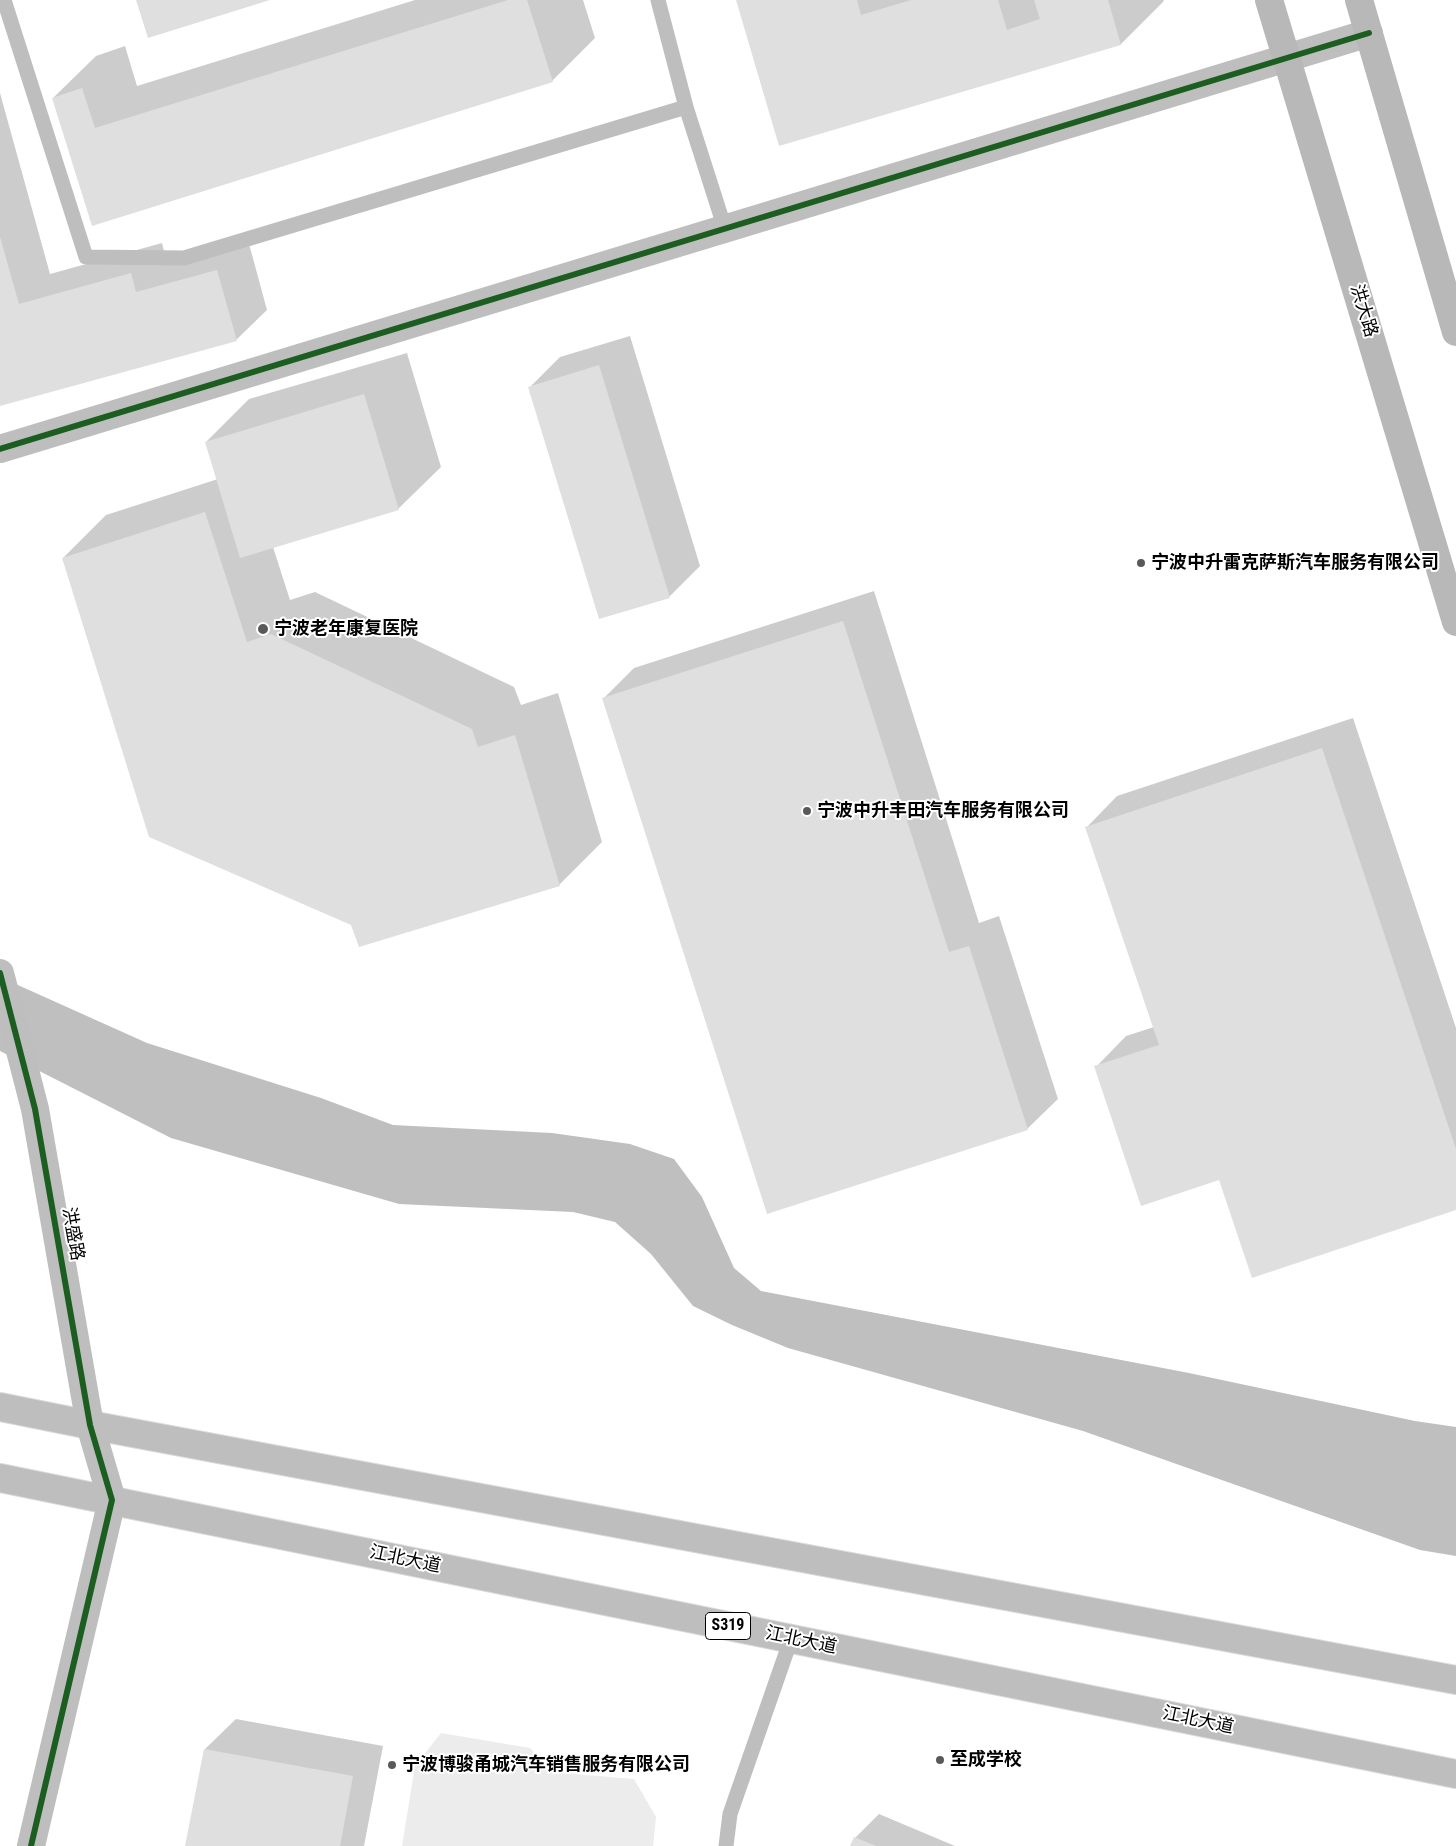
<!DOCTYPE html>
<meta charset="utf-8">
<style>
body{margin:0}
canvas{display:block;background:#fff}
</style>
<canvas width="1456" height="1846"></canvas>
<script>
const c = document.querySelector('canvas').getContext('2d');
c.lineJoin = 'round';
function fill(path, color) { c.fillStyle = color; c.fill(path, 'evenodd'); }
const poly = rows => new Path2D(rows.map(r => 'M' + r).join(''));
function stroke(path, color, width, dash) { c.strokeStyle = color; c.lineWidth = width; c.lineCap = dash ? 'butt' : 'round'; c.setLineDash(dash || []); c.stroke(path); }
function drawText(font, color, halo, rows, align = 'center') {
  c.font = font + ' "Roboto Condensed","Noto Sans SC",sans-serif'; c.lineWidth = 4; c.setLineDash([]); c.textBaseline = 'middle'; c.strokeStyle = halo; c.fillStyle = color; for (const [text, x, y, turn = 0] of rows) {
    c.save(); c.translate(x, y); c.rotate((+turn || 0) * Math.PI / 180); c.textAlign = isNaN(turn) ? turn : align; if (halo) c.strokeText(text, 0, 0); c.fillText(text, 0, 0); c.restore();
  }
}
fill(poly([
 [441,1733,530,1748,551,1772,634,1779,656,1817,653,1846,402,1846,415,1766]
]), '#ececec');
fill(poly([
 [0,977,147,1043,321,1098,393,1125,552,1133,630,1144,674,1159,702,1197,734,1268,761,1291,1189,1373,1415,1421,1456,1427,1456,1556,1420,1550,1083,1431,788,1348,732,1325,693,1306,651,1254,615,1222,573,1212,399,1204,171,1138,0,1051]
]), '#bfbfbf');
fill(poly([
 [415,0,583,0,595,38,552,81,92,224,53,98,96,56,125,46,137,86],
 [738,0,1163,0,1164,1,1121,44,780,144],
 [0,93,50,274,162,243,167,262,248,240,267,310,236,340,0,405],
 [630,336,700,566,670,596,600,617,529,388,560,357],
 [407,353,441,467,398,509,273,547,290,600,315,592,514,687,521,705,558,693,602,842,559,885,352,924,63,558,106,515,218,479,206,442,249,399],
 [874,591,979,923,999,916,1058,1099,1027,1129,604,698,634,668],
 [1353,718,1456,1028,1456,1208,1220,1178,1096,1067,1126,1036,1154,1027,1087,827,1117,796],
 [236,1719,383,1746,364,1846,187,1846,205,1749],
 [879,1814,955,1846,852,1846,855,1838]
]), '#0003');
fill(poly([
 [136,0,270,0,148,38],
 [508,0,527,0,553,82,92,226,52,98,82,88,95,128],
 [736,0,857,0,861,15,911,0,998,0,1007,30,1040,19,1034,0,1108,0,1121,45,779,146],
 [0,237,19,304,131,273,136,292,217,270,237,341,0,406],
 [599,365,670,598,599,619,528,387],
 [364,394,399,510,240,558,205,442],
 [205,512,247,642,271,634,472,729,478,747,515,735,560,886,359,947,351,925,149,837,62,558],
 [843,621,949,952,969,946,1028,1130,767,1214,602,698],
 [1322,748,1456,1149,1456,1210,1252,1278,1219,1180,1141,1206,1094,1066,1159,1045,1085,827],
 [204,1749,353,1776,340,1846,185,1846],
 [854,1837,876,1846,850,1846]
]), '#dfdfdf');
const primary = poly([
 [0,1407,90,1425,1456,1680],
 [0,1478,1456,1774]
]);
stroke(primary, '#dbdbdb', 30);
stroke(poly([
 [4,0,86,257,184,258,686,107,658,0],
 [686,107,725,229],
 [726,1846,730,1814,791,1639]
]), '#bebebe', 15);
stroke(poly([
 [0,449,1369,33]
]), '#bebebe', 28);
stroke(poly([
 [0,973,35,1109,90,1425,112,1500,31,1846]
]), '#bebebe', 28);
stroke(poly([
 [1269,0,1456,622],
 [1359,0,1456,332]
]), '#b8b8b8', 28);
stroke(primary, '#bebebe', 28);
stroke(poly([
 [0,449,1369,33],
 [0,973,35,1109,90,1425,112,1500,31,1846]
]), '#1b5e20', 6);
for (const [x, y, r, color] of [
 [1141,563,5,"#595959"],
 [263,629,6,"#595959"],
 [807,811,5,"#595959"],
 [940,1760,5,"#595959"],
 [392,1765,5,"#595959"]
]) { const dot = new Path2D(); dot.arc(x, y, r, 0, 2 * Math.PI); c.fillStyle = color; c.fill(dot); stroke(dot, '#fff', 2); }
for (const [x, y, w] of [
 [728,1626,45]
]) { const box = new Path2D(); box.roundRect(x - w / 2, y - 13.5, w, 27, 4); c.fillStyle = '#fff'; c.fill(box); stroke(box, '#000', 1); }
drawText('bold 16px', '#000', null, [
 ["S319",728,1626]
]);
drawText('18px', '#000', '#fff', [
 ["洪大路",1363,311,73],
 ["洪盛路",72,1234,80],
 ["江北大道",405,1560,12],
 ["江北大道",801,1641,12],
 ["江北大道",1198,1721,12]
]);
drawText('bold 18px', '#000', '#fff', [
 ["宁波中升雷克萨斯汽车服务有限公司",1151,563],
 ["宁波老年康复医院",274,629],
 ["宁波中升丰田汽车服务有限公司",817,811],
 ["至成学校",950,1760],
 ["宁波博骏甬城汽车销售服务有限公司",402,1765]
], 'left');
</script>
